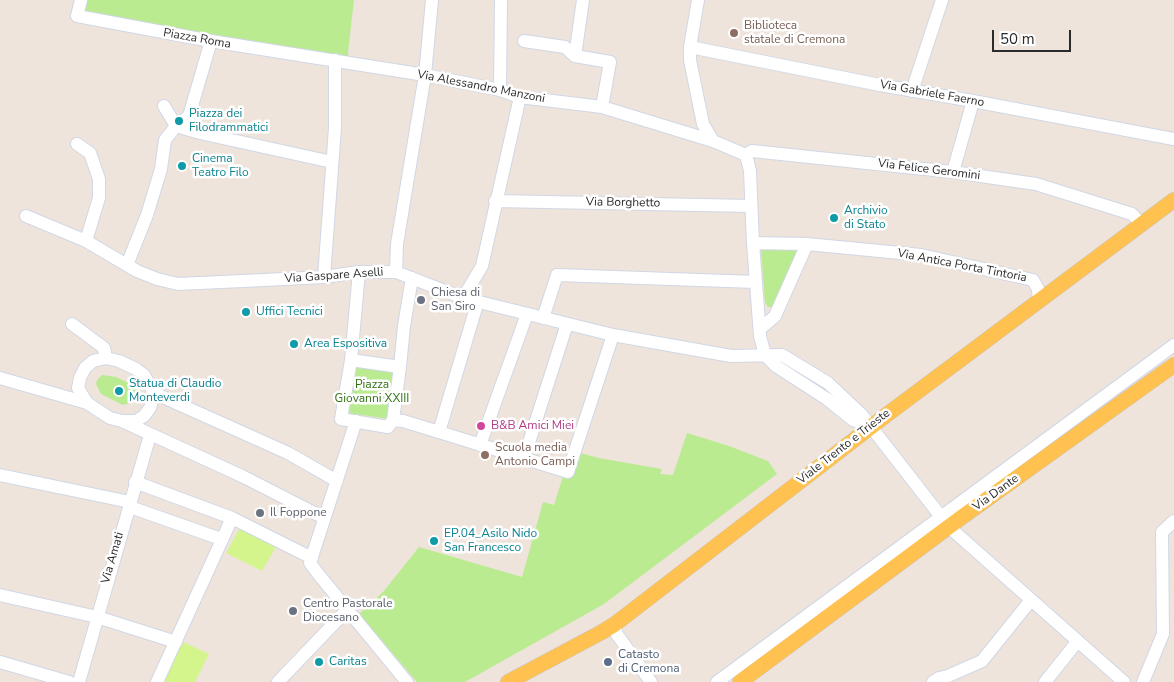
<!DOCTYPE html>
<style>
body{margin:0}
#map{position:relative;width:1174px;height:682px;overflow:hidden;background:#eee4db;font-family:"Nunito Sans",sans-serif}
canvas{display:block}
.scale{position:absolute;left:992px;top:30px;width:79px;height:22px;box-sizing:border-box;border:2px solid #2b2b2b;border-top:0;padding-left:6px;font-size:15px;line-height:18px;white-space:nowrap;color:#2b2b2b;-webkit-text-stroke:4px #fff;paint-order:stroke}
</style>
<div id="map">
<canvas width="1174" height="682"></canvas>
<div class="scale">50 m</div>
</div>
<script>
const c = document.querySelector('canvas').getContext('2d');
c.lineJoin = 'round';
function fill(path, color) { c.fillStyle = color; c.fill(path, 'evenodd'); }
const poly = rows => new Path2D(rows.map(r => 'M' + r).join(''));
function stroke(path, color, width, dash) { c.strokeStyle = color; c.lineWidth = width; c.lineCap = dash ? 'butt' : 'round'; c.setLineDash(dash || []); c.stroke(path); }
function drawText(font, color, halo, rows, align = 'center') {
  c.font = font + ' "Nunito Sans",sans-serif'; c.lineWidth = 5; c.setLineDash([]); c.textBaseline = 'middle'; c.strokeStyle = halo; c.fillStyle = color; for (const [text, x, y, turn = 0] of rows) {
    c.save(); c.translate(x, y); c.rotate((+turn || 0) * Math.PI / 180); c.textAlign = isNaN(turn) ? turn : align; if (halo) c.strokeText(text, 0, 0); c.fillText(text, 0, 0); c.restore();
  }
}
fill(poly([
 [86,0,354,0,348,52,349,59,83,11],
 [761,248,799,248,774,305,771,307,768,307,765,303],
 [355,366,396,372,389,419,348,413],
 [102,375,116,377,127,382,136,391,135,399,133,402,123,405,101,394,96,384,97,380],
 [687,433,729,446,768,461,777,474,604,604,465,682,417,682,359,614,383,592,419,547,522,577,543,502,554,505,563,476,577,452,599,458,662,469,660,474,673,475]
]), '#bbeb91');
fill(poly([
 [241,526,277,545,262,571,226,553],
 [181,641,209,654,195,682,162,682]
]), '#d4f48c');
const minor = poly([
 [81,0,77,16,211,41,425,75,500,90,520,97,602,107,713,141,746,155,752,151,953,172,1036,184,1132,214,1141,224],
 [698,0,690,47,690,60,703,124,713,141],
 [524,41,565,47,575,56],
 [690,47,880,85,973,101,1174,139],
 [575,56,610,62,602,107],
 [575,56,583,0],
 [500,90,501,0],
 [912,91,942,0],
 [164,106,176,126],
 [176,126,200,133,332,162],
 [77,144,90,153,99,179,99,198,86,241],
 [746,155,750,171,753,243,760,336,765,355,776,366,827,399,853,420,871,426],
 [953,172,973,101],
 [495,201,751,206],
 [26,216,86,241,137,271,157,279,178,284,264,280,324,277,359,272,396,272,463,298,613,335,731,356,782,355,828,383,861,414,949,527,1124,682],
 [753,243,807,244,921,255,1033,280,1038,289,1039,302],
 [127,265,147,215,161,169,165,140,176,126,189,116,211,41],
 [396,272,397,244,425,75,432,0],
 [324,277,335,128,335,60],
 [463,298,482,266,520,97],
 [543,318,557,275,756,282],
 [72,324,104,348,106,358],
 [760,329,775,316,807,244],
 [106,358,119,361,136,369,144,375,154,393,150,408,144,416,136,421,122,421,110,418,87,403,78,388,80,378,85,368,93,361,106,358],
 [351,360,400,367,393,420,388,427,341,419,351,360],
 [351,360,359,272],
 [400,367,404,326,412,278],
 [0,378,87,403],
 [154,393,288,453,337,481],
 [393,420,403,421,439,432,568,472,613,335],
 [122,421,244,477,324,518],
 [356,421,310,563,319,575,407,682],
 [439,432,478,301],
 [480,445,527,314],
 [524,458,567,324],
 [0,475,130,502,133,508,221,539],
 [135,482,232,518,312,558],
 [0,595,97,617,176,642],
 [615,624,616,633,651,682],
 [0,662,69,682],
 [79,682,150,435],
 [157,682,232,518],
 [278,682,347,610],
 [717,682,1174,345],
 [933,682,939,678,948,676,982,661,1031,600],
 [1045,682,1077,642],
 [1143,682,1163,634,1162,532,1174,521]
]);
const major = poly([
 [508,682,602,632,615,624,885,416,1174,200],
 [740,682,962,517,1174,365]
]);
stroke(minor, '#d0d7e5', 14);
stroke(major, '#c8c8c8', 16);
stroke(minor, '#fff', 12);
stroke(major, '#ffc14f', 15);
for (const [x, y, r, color] of [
 [734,33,5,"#8d6e63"],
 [179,121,5,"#0f9aa8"],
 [182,166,5,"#0f9aa8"],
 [834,218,5,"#0f9aa8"],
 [421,300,5,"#6b7280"],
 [246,312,5,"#0f9aa8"],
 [294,344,5,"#0f9aa8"],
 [119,391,5,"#0f9aa8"],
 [481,426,5,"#d1479c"],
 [485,455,5,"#8d6e63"],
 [260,513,5,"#6b7280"],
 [434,541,5,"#0f9aa8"],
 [293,611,5,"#6b7280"],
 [319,662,5,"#0f9aa8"],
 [608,662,5,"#5c6f8a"]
]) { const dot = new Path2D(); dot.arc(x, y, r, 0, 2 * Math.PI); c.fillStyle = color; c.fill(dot); stroke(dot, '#fff', 2); }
drawText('12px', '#785e54', '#fff', [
 ["Biblioteca",744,26],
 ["statale di Cremona",744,40],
 ["Scuola media",495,448],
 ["Antonio Campi",495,462]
], 'left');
drawText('12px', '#2b2b2b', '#fff', [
 ["Piazza Roma",197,39,10],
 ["Via Alessandro Manzoni",481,87,11],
 ["Via Gabriele Faerno",932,94,10],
 ["Via Felice Geromini",929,170,7],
 ["Via Borghetto",623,203,1],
 ["Via Antica Porta Tintoria",962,266,11],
 ["Via Gaspare Aselli",334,276,-4],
 ["Viale Trento e Trieste",844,447,-38],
 ["Via Dante",996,493,-36],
 ["Via Amati",113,558,-74]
]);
drawText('12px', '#0d838f', '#fff', [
 ["Piazza dei",189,114],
 ["Filodrammatici",189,128],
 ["Cinema",192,159],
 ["Teatro Filo",192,173],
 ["Archivio",844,211],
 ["di Stato",844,225],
 ["Uffici Tecnici",256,312],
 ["Area Espositiva",304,344],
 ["Statua di Claudio",129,384],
 ["Monteverdi",129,398],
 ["EP.04_Asilo Nido",444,534],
 ["San Francesco",444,548],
 ["Caritas",329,662]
], 'left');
drawText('12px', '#5b616d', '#fff', [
 ["Chiesa di",431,293],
 ["San Siro",431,307],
 ["Il Foppone",270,513],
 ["Centro Pastorale",303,604],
 ["Diocesano",303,618]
], 'left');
drawText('12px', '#317112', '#fff', [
 ["Piazza",372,385],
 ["Giovanni XXIII",372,399]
]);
drawText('12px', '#b23c85', '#fff', [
 ["B&B Amici Miei",491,426]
], 'left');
drawText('12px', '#4e5e75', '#fff', [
 ["Catasto",618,655],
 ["di Cremona",618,669]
], 'left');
</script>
